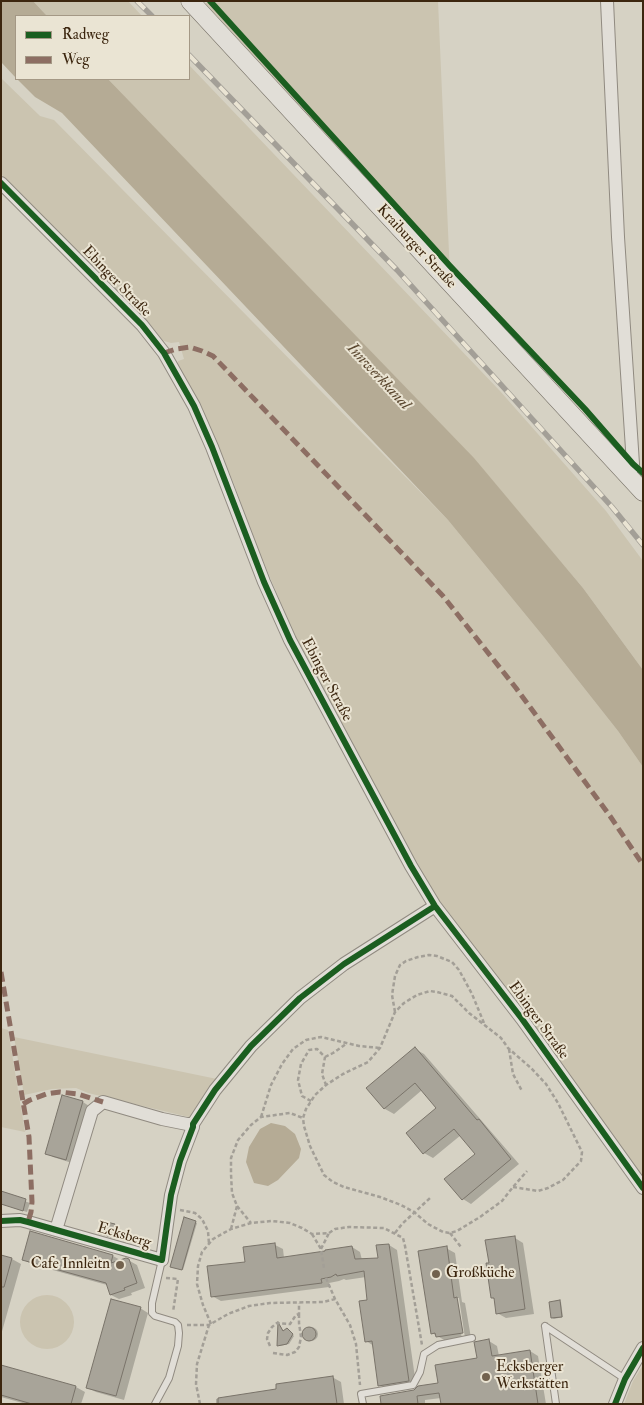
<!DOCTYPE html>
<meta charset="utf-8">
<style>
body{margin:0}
#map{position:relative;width:644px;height:1405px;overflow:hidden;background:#d6d2c4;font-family:"IM FELL Double Pica",serif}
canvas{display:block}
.frame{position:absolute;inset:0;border:2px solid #3c260f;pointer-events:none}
.legend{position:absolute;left:15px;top:15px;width:175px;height:65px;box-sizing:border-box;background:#eae4d3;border:1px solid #a49885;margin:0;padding:6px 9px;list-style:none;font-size:15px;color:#3c260f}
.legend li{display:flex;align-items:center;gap:10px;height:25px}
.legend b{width:25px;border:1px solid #a49885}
</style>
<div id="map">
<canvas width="644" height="1405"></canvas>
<div class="frame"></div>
<ul class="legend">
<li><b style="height:6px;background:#1b5e20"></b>Radweg</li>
<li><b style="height:6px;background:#8d6e63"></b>Weg</li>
</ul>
</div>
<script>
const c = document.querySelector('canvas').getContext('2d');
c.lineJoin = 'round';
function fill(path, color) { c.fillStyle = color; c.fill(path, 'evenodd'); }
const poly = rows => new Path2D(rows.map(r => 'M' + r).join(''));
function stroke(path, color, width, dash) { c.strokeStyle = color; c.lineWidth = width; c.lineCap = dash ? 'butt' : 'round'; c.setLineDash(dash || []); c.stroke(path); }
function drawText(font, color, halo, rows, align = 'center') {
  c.font = font + ' "IM FELL Double Pica",serif'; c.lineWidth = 4; c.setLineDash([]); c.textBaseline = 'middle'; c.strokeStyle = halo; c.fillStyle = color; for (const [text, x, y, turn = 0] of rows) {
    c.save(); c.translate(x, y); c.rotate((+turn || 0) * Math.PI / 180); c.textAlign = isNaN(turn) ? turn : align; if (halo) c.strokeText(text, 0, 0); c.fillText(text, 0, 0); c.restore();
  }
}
fill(poly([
 [33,1,128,1,142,16,47,16],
 [235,1,438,1,450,276,206,7,206,3],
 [189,65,500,391,606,511,643,561,643,670,583,588,473,458,108,79,189,79],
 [1,78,40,116,54,120,448,520,543,636,618,731,643,767,643,1178,442,909,417,869,296,639,254,539,234,484,207,423,177,366,178,361,184,359,179,342,171,343,164,341,157,336,144,319,1,174],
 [1,1028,8,1030,25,1132,1,1127],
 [14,1037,217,1079,193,1118,88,1093,76,1088,52,1089,24,1095],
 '20 1322a27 27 0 1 1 54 0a27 27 0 1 1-54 0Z',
 [643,1365,643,1404,624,1404,633,1381]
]), '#cbc4b0');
fill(poly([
 [1,1,33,1,47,16,16,16,16,78,1,62],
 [17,79,108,79,474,458,583,588,643,670,643,767,618,731,543,636,448,520,62,113,35,97],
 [271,1123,285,1126,295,1134,301,1149,299,1158,278,1180,268,1186,254,1183,246,1162,249,1147,260,1129]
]), '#b5ab95');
fill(poly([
 [415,1049,424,1054,519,1164,471,1204,463,1199,476,1154,461,1135,433,1158,424,1153,408,1133,438,1108,422,1090,394,1114,385,1109,368,1088],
 [63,1097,83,1102,89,1106,72,1163,53,1157,47,1153],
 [1,1193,30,1203,27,1212,1,1204],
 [195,1222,197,1223,183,1270,173,1267],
 [114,1225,118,1228,116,1239,100,1233],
 [30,1232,113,1256,122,1261,128,1260,137,1265,145,1288,131,1293,132,1295,119,1299,111,1295,107,1285,31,1264,23,1259],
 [515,1238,523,1243,534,1314,506,1318,497,1313,495,1300,492,1297,490,1264],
 [275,1245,283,1249,284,1258,352,1247,360,1252,362,1260,379,1259,378,1246,389,1245,397,1250,416,1385,388,1390,380,1385,374,1346,366,1341,368,1302,366,1277,346,1280,344,1279,339,1281,329,1283,329,1287,221,1301,212,1296,246,1263,244,1248],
 [446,1248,455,1253,462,1302,465,1303,471,1338,465,1338,459,1298,456,1298,462,1339,446,1341,432,1333],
 [1,1256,12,1259,21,1264,1,1335],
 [559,1301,561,1302,563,1317,554,1319,552,1318],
 [140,1308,148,1313,124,1400,96,1392,88,1388],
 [279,1324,284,1332,288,1330,294,1336,289,1344,280,1346,279,1345],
 '304 1334a7 7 0 1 1 14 0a7 7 0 1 1-14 0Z',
 [489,1341,497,1346,499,1356,530,1351,538,1356,546,1404,442,1404,441,1398,425,1400,425,1404,382,1404,415,1391,439,1384,478,1359],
 [1,1366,76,1387,85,1392,81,1404,26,1404,1,1397],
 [332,1377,341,1382,344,1404,216,1404,216,1399,278,1390]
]), '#0003');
const building = poly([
 [415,1047,477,1120,479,1119,511,1159,462,1200,444,1179,475,1154,454,1129,423,1154,406,1133,436,1108,415,1083,384,1109,366,1088,415,1047],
 [62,1095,83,1101,66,1160,45,1154,62,1095],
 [1,1191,26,1199,23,1211,1,1204,1,1191],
 [184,1217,196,1221,182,1270,170,1267,184,1217],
 [102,1221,115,1224,111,1237,98,1233,102,1221],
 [30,1231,113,1255,111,1263,126,1258,129,1259,137,1283,124,1288,125,1290,110,1295,106,1283,22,1260,30,1231],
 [515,1236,525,1309,496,1314,494,1298,491,1298,486,1263,489,1263,485,1240,515,1236],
 [275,1243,277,1258,325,1251,325,1250,352,1246,355,1259,378,1258,376,1245,389,1244,409,1381,378,1386,372,1341,365,1342,359,1301,367,1300,364,1271,337,1276,336,1274,331,1277,321,1279,322,1283,211,1297,207,1266,245,1262,243,1247,275,1243],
 [447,1246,454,1298,457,1297,463,1333,436,1337,435,1333,431,1334,418,1251,447,1246],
 [1,1255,12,1258,4,1287,1,1287,1,1255],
 [111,1299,141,1307,116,1396,86,1388,111,1299],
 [560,1300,562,1317,551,1318,549,1302,560,1300],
 [278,1322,283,1331,287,1328,293,1334,287,1344,277,1346,278,1322],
 '302 1334a7 7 0 1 1 14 0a7 7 0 1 1-14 0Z',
 [489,1339,492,1356,530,1350,538,1404,441,1404,439,1393,417,1396,418,1404,381,1404,380,1396,414,1390,418,1386,438,1383,435,1365,477,1358,474,1342,489,1339],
 [1,1365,76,1386,71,1404,32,1404,1,1395,1,1365],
 [333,1376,337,1404,218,1404,218,1398,276,1389,276,1384,333,1376]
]);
fill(building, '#a8a499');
stroke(building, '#797369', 1);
const service = poly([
 [545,1326,625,1379],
 [545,1326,556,1404],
 [155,1404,169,1378,178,1346,179,1333,178,1325,175,1322,155,1316,152,1313,152,1303,162,1260],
 [363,1404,361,1394,413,1385,420,1372,424,1354,438,1345,472,1338]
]);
const minor = poly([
 [607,1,618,237,633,464,629,478],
 [1,183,142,325,164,353,194,406,212,447,264,582,290,640,411,866,435,906,522,1019,643,1188],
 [1,1221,20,1220,28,1222,162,1260,171,1195,180,1161,193,1127,193,1124,215,1090,251,1046,300,998,344,964,435,906],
 [56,1230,92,1111,103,1102,162,1119,187,1124,193,1124],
 [615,1404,625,1379,643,1348]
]);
const secondary = poly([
 [190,1,643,492]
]);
stroke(service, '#908a80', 8);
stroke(minor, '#908a80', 14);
stroke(secondary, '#797369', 19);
stroke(poly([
 [395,1012,392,995,395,976,400,965,406,961,418,957,429,955,437,956,452,962,459,970,472,994,484,1023],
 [509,1049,513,1074,522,1091],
 [325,1057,333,1053,346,1044],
 [311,1101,302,1096,298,1080,301,1064,309,1050,317,1049,325,1057,322,1074,326,1085],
 [261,1117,271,1085,282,1064,293,1049,306,1040,321,1037,359,1046,380,1048],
 [513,1187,538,1191,548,1188,563,1180,581,1161,582,1152,558,1103,546,1084,531,1068,508,1048,501,1038,469,1013,452,996,437,992,430,991,417,995,404,1003,395,1012,380,1048,368,1062,343,1074,326,1085,315,1095,306,1109,303,1118,304,1126,310,1146,324,1175,333,1182,344,1187,380,1197,401,1205,414,1212,428,1224,443,1232,450,1233,457,1231,480,1217,502,1201,513,1187,527,1171],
 [237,1206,251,1223],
 [180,1210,195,1213,202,1219,208,1231,209,1244],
 [231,1229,237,1206,232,1193,231,1174,231,1158,238,1140,251,1125,261,1117,290,1113,303,1118],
 [395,1233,402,1224,430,1198],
 [450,1233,461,1247],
 [312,1234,321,1249,324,1268],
 [321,1249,329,1233],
 [166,1278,178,1279,173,1312],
 [326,1278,335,1299,350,1325,356,1344,360,1385],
 [211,1324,203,1305,197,1284,198,1266,202,1252,213,1239,231,1229,251,1223,272,1221,290,1223,302,1228,312,1234,329,1233,335,1229,349,1227,384,1228,403,1238,405,1246,422,1345],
 [187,1325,209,1325,228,1314,249,1306,270,1303,323,1302,335,1299],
 [270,1346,267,1339,268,1333,272,1327,277,1323,290,1324,296,1315,299,1314,299,1303],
 [273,1353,287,1355,295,1352,299,1347,301,1337,299,1323,299,1314],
 [200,1404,196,1384,197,1364,209,1325]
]), '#a39f97', 2.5, [4, 2.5]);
stroke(service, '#e1ded7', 6);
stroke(minor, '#e1ded7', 12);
stroke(secondary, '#e1ded7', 18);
const rail = poly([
 [137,1,152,16],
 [189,55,397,270,612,507,643,545]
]);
stroke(rail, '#a39f97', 5.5);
stroke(rail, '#eae4d3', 4, [11]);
stroke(poly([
 [164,353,176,349,190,347,202,351,213,356,443,596,516,688,610,816,643,865],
 [1,972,29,1137,32,1202,31,1212,28,1222],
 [23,1104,30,1100,46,1094,60,1092,78,1094,103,1102]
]), '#8d6e63', 5, [10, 5]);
stroke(poly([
 [210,1,450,266,585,409,633,464,643,473],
 [1,183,142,325,164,353,194,406,212,447,264,582,290,640,411,866,435,906,522,1019,643,1188],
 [1,1221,20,1220,28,1222,162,1260,171,1195,180,1161,193,1127,193,1124,215,1090,251,1046,300,998,344,964,435,906],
 [615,1404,625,1379,643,1348]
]), '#1b5e20', 6);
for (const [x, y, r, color] of [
 [120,1265,5,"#72624e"],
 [436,1274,5,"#72624e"],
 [486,1377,5,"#72624e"]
]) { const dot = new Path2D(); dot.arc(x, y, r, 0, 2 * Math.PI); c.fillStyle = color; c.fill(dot); stroke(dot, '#eae4d3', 2); }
drawText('15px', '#3c260f', '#eae4d3', [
 ["Kraiburger Straße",416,247,47],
 ["Ebinger Straße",116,282,46],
 ["Ebinger Straße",326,680,62],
 ["Ebinger Straße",538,1021,54],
 ["Ecksberg",124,1236,17]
]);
drawText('15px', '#3c260f', '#eae4d3', [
 ["Cafe Innleitn",110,1265,"right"],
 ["Großküche",446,1274],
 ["Ecksberger",496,1368],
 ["Werkstätten",496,1385]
], 'left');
drawText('italic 16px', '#5c4931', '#eae4d3', [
 ["Innwerkkanal",378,377,47]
]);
</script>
